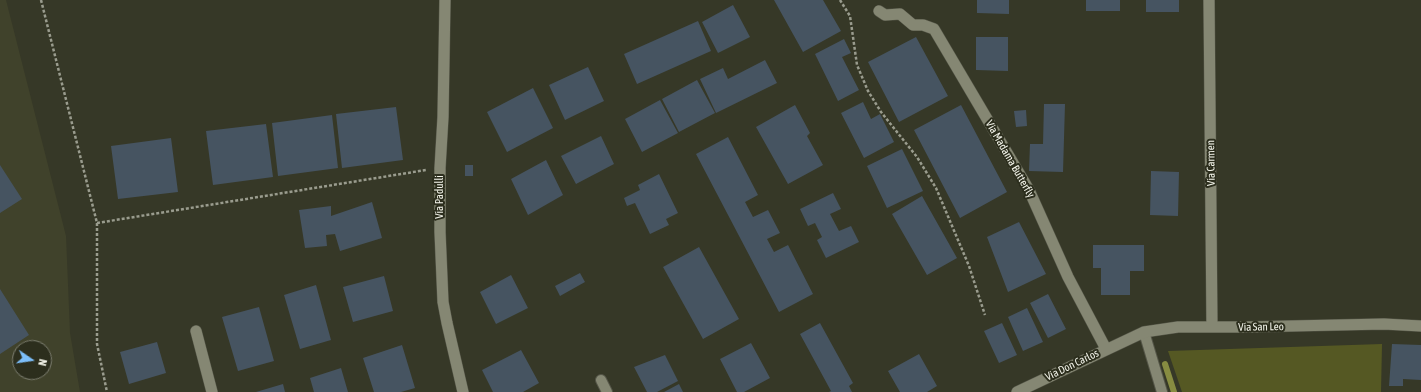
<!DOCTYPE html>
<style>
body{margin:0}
#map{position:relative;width:1421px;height:392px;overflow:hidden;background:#363827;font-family:"Asap Condensed",sans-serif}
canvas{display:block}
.north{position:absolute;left:12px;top:340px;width:40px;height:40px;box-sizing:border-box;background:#2c2e1d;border:1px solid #7c7d6f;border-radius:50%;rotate:103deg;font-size:11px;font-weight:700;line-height:16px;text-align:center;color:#f3f4ea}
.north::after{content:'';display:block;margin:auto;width:14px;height:18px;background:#7cbef9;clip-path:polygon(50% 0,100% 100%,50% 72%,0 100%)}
</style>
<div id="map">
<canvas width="1421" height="392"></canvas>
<div class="north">N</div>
</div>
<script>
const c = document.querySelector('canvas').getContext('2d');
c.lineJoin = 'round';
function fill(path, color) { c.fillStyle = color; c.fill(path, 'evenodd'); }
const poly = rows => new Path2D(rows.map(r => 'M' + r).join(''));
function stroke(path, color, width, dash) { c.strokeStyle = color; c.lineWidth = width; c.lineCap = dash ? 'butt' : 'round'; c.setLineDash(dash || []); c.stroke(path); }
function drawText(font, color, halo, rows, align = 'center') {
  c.font = font + ' "Asap Condensed",sans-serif'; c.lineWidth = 4; c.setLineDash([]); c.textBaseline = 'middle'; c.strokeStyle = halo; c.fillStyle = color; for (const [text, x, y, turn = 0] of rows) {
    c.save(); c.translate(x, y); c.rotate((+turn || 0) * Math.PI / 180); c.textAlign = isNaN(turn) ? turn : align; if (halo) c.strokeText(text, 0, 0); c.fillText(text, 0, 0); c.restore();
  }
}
fill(poly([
 [0,0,6,0,66,236,70,333,80,392,0,392],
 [20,348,44,348,44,372,20,372]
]), '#40422b');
fill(poly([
 [1382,344,1381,392,1182,392,1168,351]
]), '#555823');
stroke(poly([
 [1165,364,1174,392]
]), '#878c41', 6);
fill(poly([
 [774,0,823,0,841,31,803,52],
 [977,0,1009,0,1009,14,977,13],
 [1086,0,1120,0,1120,11,1086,11],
 [1146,0,1179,0,1179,12,1146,12],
 [733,5,750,37,718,53,702,22],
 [698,21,711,51,637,84,624,54],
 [916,37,948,96,899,122,868,62],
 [976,37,1008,37,1008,71,976,70],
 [844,39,851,53,842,57,859,90,838,101,815,54],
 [765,60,777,83,716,113,700,79,723,68,728,79],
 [588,67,604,101,565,120,549,85],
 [697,80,715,113,679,132,662,99],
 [533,88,553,128,507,152,487,112],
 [660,100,678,133,642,152,625,119],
 [863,102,871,119,880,114,894,142,864,158,841,113],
 [1044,104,1065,104,1063,172,1029,171,1030,144,1043,144],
 [795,105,810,133,807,136,823,165,788,184,756,127],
 [961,105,1007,192,960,218,914,130],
 [396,107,403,160,342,168,336,114],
 [1026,110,1027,126,1016,127,1014,111],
 [332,115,338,168,278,176,272,123],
 [266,124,273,177,213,185,206,131],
 [601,136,614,164,576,184,561,156],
 [728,137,758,195,745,202,753,217,768,210,780,233,767,239,774,252,788,245,813,294,779,312,696,154],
 [171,138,178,192,118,199,111,146],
 [902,149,923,191,887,208,867,166],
 [546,160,563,195,528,215,511,179],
 [0,165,22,199,0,213],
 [465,165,473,165,473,176,465,176],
 [1151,171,1179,172,1178,216,1150,215],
 [659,174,678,213,666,219,669,225,650,234,635,203,627,206,624,198,640,190,638,185],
 [833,193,841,209,830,214,839,231,851,226,859,242,826,258,817,240,822,237,815,223,808,226,800,209],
 [922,196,957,258,927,275,892,214],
 [372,202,382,238,340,251,335,234,326,235,327,246,305,248,299,210,331,206,331,216],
 [1019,222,1046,274,1008,292,987,237],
 [1093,245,1144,245,1144,271,1130,271,1130,295,1101,295,1101,268,1093,268],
 [699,247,739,319,703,339,663,267],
 [580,273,585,282,560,296,555,286],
 [511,275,528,308,496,324,480,292],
 [384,276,393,311,353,322,343,287],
 [316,285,331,340,300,349,284,295],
 [0,289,29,335,0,354],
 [1048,294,1066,329,1048,338,1030,303],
 [259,307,274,361,238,371,222,317],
 [1027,308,1043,342,1023,351,1008,317],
 [820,323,853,383,849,386,852,392,829,392,831,391,800,334],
 [1002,323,1017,355,999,363,984,331],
 [157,342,166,373,129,384,120,352],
 [751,343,770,378,744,392,737,392,720,359],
 [1392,344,1421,345,1421,380,1403,379,1403,386,1389,386],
 [402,345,415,388,401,392,374,392,363,358],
 [521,350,539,383,523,392,493,392,482,370],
 [919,354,937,386,927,392,900,392,888,371],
 [665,355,678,381,657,392,647,392,634,367],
 [341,368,348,392,314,392,310,378],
 [283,384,285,392,256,392],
 [679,384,683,392,664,392]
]), '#465461');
const service = poly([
 [1144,332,1162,392],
 [601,380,607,392]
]);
const minor = poly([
 [445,0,443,117,440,168,440,232,443,302,447,323,463,392],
 [1209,0,1212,327],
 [879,11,885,15,900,14,913,25,923,25,934,29,1029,190,1068,277,1106,349],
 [196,331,212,392],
 [1017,392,1144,332,1178,327,1245,327,1384,324,1421,326]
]);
stroke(service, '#555648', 12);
stroke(minor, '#555648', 12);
stroke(poly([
 [41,0,97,223,97,344,107,392],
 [840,0,850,16,857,65,868,91,881,112,917,157,936,188,969,266,985,315],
 [97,223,426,170]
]), '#9a9c8e', 2.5, [3, 2]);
stroke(service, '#858773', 10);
stroke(minor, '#858773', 11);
drawText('11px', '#f3f4ea', '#2c2e1d', [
 ["Via Madama Butterfly",1010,159,60],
 ["Via Carmen",1211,163,-91],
 ["Via Padulli",440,197,-90],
 ["Via San Leo",1261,327,-1],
 ["Via Don Carlos",1072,365,-26]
]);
</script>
